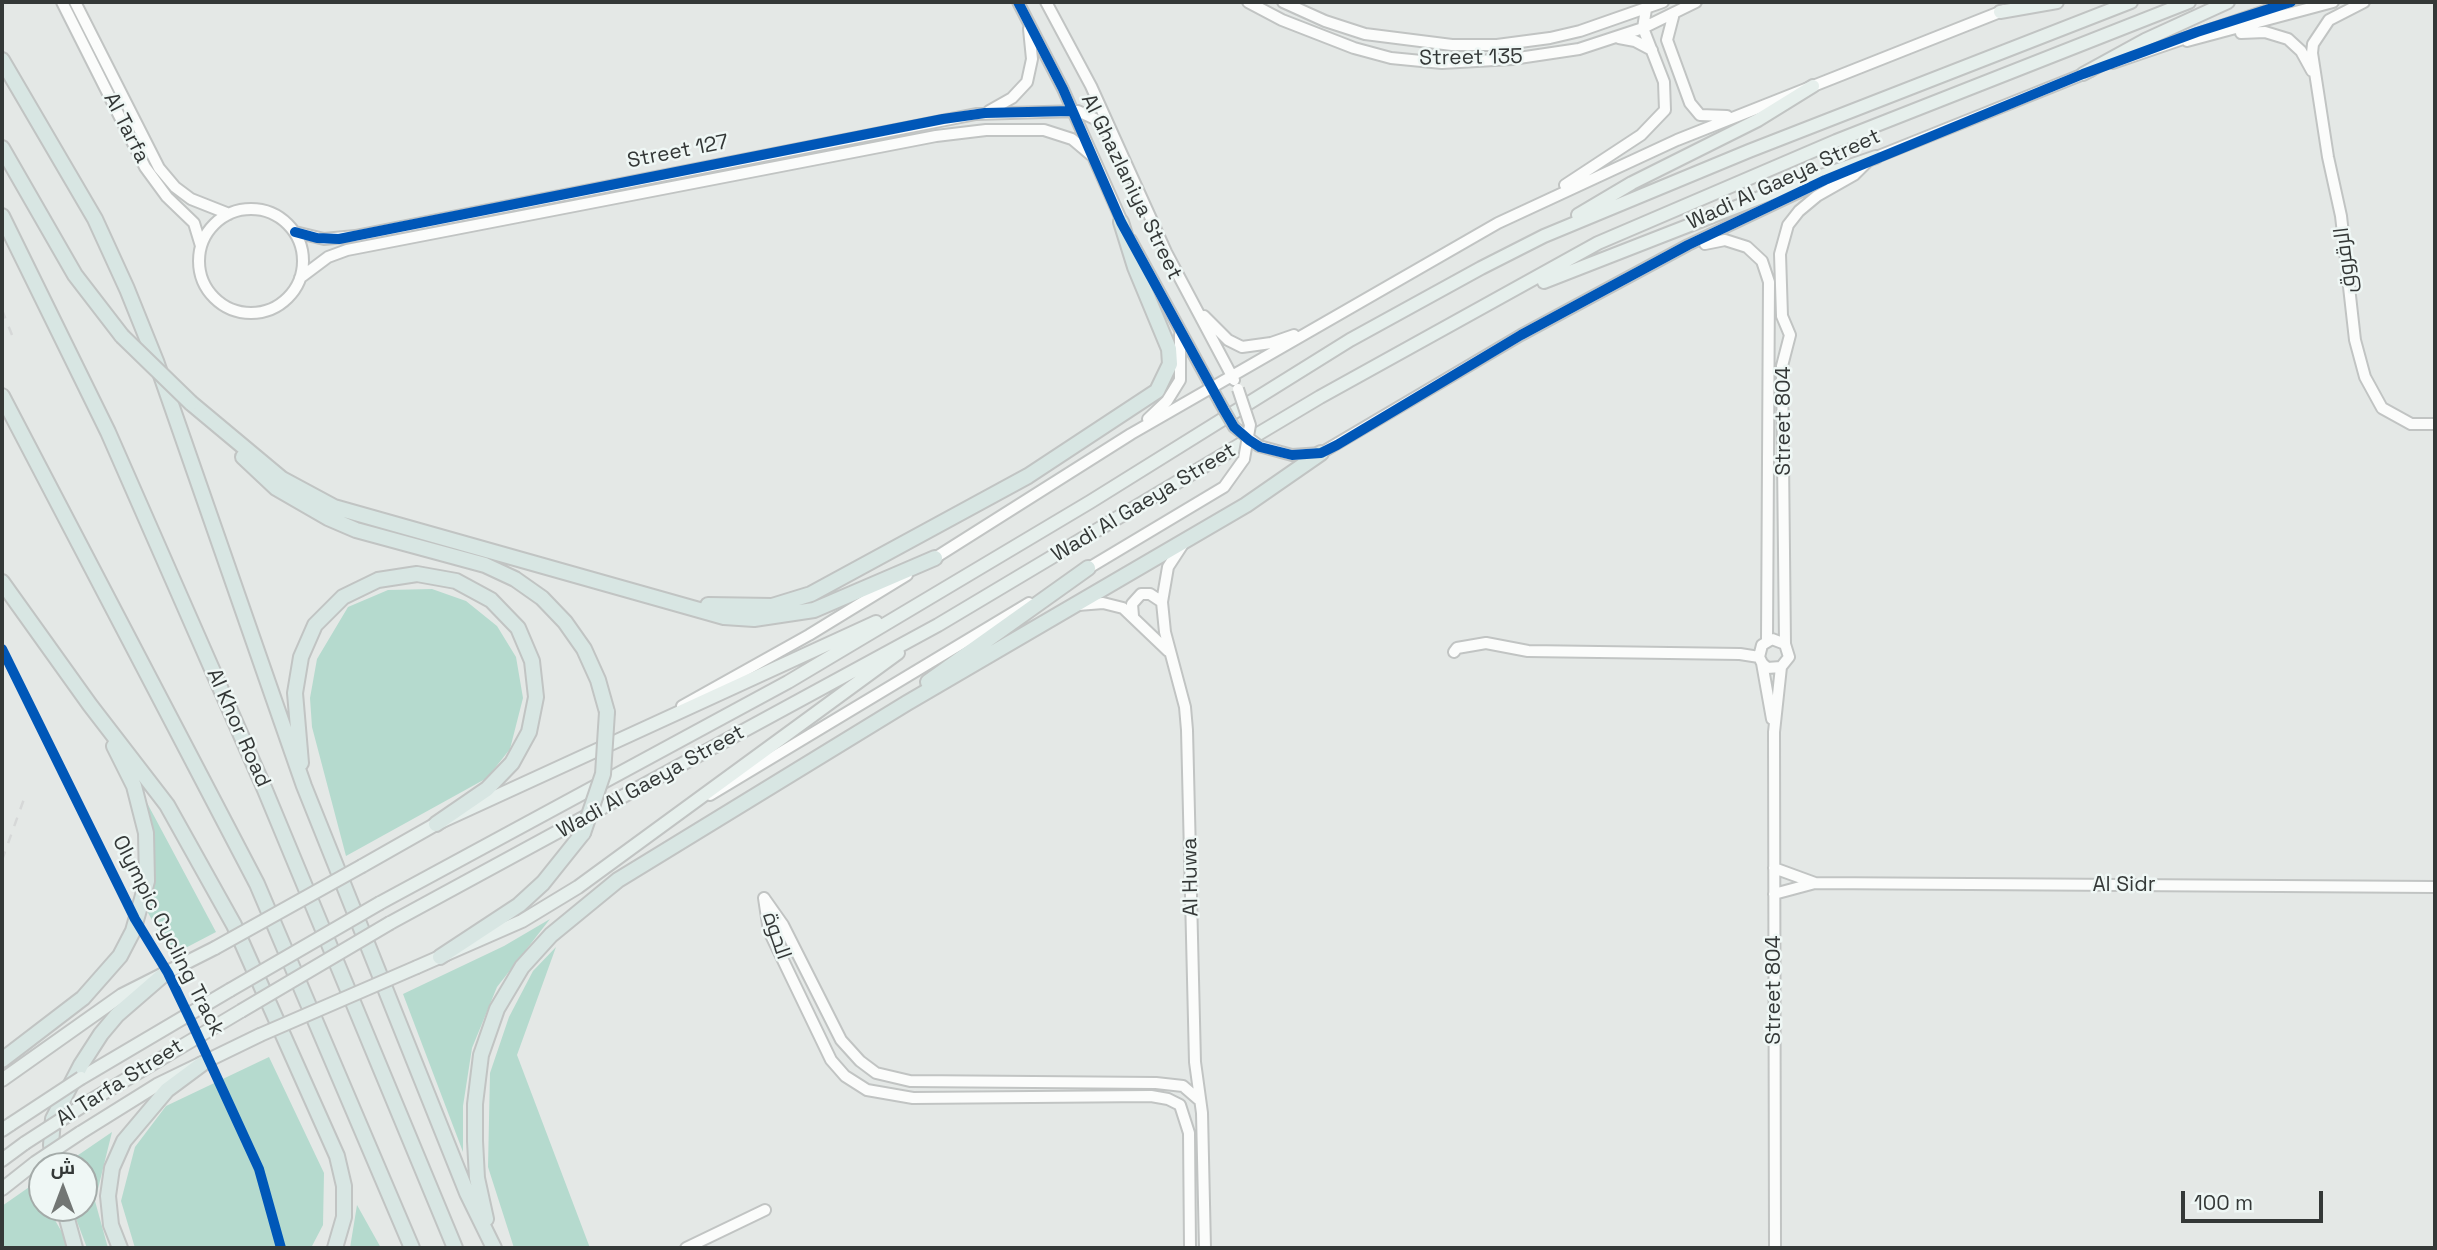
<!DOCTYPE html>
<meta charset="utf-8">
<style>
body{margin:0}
#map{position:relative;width:2437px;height:1250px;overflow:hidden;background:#e4e8e6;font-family:"Space Grotesk",Cairo,sans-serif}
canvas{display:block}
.frame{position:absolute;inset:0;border:4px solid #343837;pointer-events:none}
.north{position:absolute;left:28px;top:1152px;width:70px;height:70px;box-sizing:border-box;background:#eff7f5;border:2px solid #a4aba9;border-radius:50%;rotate:0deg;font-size:19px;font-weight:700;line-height:28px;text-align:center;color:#343837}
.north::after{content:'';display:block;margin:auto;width:24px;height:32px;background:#727674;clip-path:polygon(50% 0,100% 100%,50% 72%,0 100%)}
.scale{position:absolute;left:2181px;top:1191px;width:142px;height:32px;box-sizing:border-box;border:4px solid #343837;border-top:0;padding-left:9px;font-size:21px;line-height:24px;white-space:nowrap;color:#343837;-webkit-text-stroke:5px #eff7f5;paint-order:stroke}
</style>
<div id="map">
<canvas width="2437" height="1250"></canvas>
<div class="frame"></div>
<div class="north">ش</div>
<div class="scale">100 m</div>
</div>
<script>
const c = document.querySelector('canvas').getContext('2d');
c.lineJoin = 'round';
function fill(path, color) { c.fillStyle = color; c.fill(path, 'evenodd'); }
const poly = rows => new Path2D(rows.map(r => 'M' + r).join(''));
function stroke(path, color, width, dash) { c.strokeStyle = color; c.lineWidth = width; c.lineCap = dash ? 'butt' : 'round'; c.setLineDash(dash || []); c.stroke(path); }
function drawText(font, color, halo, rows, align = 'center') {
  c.font = font + ' "Space Grotesk",Cairo,sans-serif'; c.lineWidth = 5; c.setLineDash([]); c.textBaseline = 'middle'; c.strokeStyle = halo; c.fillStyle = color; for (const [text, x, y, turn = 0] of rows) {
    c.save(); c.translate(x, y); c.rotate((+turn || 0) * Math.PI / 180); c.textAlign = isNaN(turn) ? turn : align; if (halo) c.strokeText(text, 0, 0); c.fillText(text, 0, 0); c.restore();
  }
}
fill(poly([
 [432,589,466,601,497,626,516,657,523,698,510,749,487,778,346,856,312,727,310,698,317,659,348,607,388,590],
 [146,801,216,932,172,955,147,911,153,873],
 [550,919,497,987,472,1048,463,1106,463,1152,403,994,504,946],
 [556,947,517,1055,590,1248,514,1248,488,1167,490,1073,509,1017,533,971],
 [269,1057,324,1173,323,1225,311,1248,135,1248,121,1201,135,1147,166,1106],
 [112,1132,95,1201,108,1248,87,1248,72,1208,84,1208,84,1166,68,1166,68,1162],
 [35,1183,42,1196,42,1208,48,1208,71,1248,2,1248,2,1206],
 [357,1205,381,1248,350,1248]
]), '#b5dace');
const minor = poly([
 [62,2,145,167,167,197,194,223,201,246],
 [75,2,159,168,175,187,191,199,229,214],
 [1018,2,1063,89,1124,226],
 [1046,2,1091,86,1166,252,1234,380],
 [1248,2,1282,20,1354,48,1391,58,1442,63,1512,59,1579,49,1643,28,1696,2],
 [1283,2,1325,21,1365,34,1452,45,1497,45,1550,38,1580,31,1663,2],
 [2364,2,2329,20,2313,44,2312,53,2328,157,2341,216,2355,340,2365,377,2382,408,2411,424,2435,424],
 [1674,13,1667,40,1690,103,1700,115,1727,116],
 [2241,33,2265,32,2288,39,2301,51,2312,71],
 [1619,38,1635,41,1652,50],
 [2187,41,2333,2],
 [2113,63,2291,2],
 [989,111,1012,98,1027,82,1032,59,1029,29],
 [1869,160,2091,71],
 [1565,185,1641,135,1665,110,1664,82,1643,28,1646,9],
 '199 261a52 52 0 1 1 104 0a52 52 0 1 1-104 0Z',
 [295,232,324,239,355,236,976,114,1078,111,1095,119,1116,142],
 [1131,240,1219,401],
 [1705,244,1725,240,1747,247,1762,261,1769,282,1767,641],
 [300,278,328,257,347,250,936,136,986,130,1044,130,1072,139,1091,155],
 [1204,316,1228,340,1242,347,1271,343,1294,335],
 [1148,419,1167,401,1180,380,1180,335],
 [1259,446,1292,455,1321,453,1521,335,1688,245,1825,180],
 [1183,544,1168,567,1162,602,1165,632,1185,707,1187,730,1195,1062,1202,1113,1205,1248],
 [930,561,1131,434,1498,223,1677,140,2005,10],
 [1082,572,1224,487,1244,459],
 [1078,605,1103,603,1123,608,1168,651],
 [1133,616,1132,604,1141,594,1150,594,1162,602],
 [1785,644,1772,639,1762,645,1759,657,1762,663,1767,668,1781,667,1789,657,1785,644,1782,366,1790,335,1782,316,1780,254,1788,225,1799,211,1817,196,1854,175,1869,160],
 [1454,652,1457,648,1486,643,1528,651,1740,654,1759,657],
 [1762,663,1772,719],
 [682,706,809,635,907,575],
 [710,795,1029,603],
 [1774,868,1815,883],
 [1774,894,1815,883,2435,887],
 [764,898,769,931,831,1060,845,1076,867,1090,913,1098,1151,1096,1168,1099,1180,1105,1189,1133,1190,1248],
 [764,898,783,925,841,1040,860,1061,876,1073,910,1081,1156,1083,1183,1086,1198,1099],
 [686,1248,765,1210],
 [1775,1248,1774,732,1781,667]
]);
const major = poly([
 [2000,12,2057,2],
 [2083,74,2145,40,2228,2],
 [1578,215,1632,183,1758,120,1813,86],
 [1544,282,1772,193,1876,157],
 [362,866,436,824,876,622],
 [380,903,788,682,1090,502,1350,340,1481,268,1544,236,1749,151,2131,2],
 [390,923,938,625,1320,397,1598,243,1836,141,2189,2],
 [417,967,522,921,578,887,898,653],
 [81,1078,230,990],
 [2,1080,122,995,215,948],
 [90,1101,241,1011],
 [2,1130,11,1124],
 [80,1133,157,1085,260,1035],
 [2,1160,25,1143],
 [2,1189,35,1163]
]);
const highway = poly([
 [2,60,95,219,127,289,156,361,304,786,467,1193,494,1248],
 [2,148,75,275,122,336],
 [2,216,108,432,265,790,455,1248],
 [2,396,257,884,412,1248],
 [191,403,282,479,334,507,724,617,754,619,814,610,935,558],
 [243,457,276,488,328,518,356,530,485,565,515,579,542,598,565,622,584,649,598,680,607,712],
 [2,582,90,705,167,805,234,925,337,1156,344,1186,344,1217,335,1248],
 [708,605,772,606,811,594,1028,476,1157,391,1170,364,1169,349,1135,267,1121,222],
 [928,682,1088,568],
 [301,763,295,693,301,657,315,625,343,597,378,580,417,574,456,581,491,600,518,628,532,661,536,697,529,732,512,763,487,789,436,824],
 [440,957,519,905,543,883,583,833],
 [2,1060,83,998,120,956,133,931,147,881,146,833,134,786,114,746],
 [54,1166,51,1145,53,1119,81,1065,101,1034,117,1015,162,976],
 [64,1208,75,1248],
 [486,1219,477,1178,475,1141,475,1104,481,1055,497,1009,522,967,551,935,618,880,907,703,1246,505,1321,453],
 [120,1248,111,1225,108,1196,112,1168,124,1141,167,1090,202,1064]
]);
stroke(minor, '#c1c4c3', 14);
stroke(major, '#c1c4c3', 16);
stroke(highway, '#c1c4c3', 18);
stroke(minor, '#fbfcfb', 10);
stroke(major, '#e6efec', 12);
stroke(highway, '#d8e6e3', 14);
stroke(poly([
 [2,310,12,335],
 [2,860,24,799]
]), '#d6d8d8', 2.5, [9, 9]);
const minorBridge = poly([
 [1238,389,1250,425,1244,459],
 [1219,401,1234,427,1259,446]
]);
const majorBridge = poly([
 [215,948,362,866],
 [230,990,380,903],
 [241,1011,390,923],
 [260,1035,417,967],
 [11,1124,81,1078],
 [25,1143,90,1101],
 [35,1163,80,1133]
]);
const highwayBridge = poly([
 [122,336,191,403],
 [583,833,603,774,607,712]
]);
stroke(minorBridge, '#c1c4c3', 14, []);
stroke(majorBridge, '#c1c4c3', 16, []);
stroke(highwayBridge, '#c1c4c3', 18, []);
stroke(minorBridge, '#fbfcfb', 10);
stroke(majorBridge, '#e6efec', 12);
stroke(highwayBridge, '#d8e6e3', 14);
stroke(poly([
 [1018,2,1063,89,1121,222,1224,410,1234,427,1249,440,1260,447,1292,455,1321,453,1337,445,1521,335,1688,245,1825,180,2083,74,2197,32,2291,2],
 [295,232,317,238,339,239,943,119,985,113,1071,111],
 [2,649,135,919,168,973,191,1021,259,1169,281,1248]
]), '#0057b8', 10);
drawText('21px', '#343837', '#eff7f5', [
 ["Street 135",1471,58,-1],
 ["Al Tarfa",126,128,63],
 ["Street 127",678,152,-11],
 ["Wadi Al Gaeya Street",1784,180,-25],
 ["Al Ghazlaniya Street",1131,187,64],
 ["الرقروق",2346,260,-97],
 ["Street 804",1784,421,-90],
 ["Wadi Al Gaeya Street",1144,503,-31],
 ["Al Khor Road",238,728,66],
 ["Wadi Al Gaeya Street",651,782,-29],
 ["Al Huwa",1191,877,-91],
 ["Al Sidr",2124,885],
 ["Olympic Cycling Track",168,936,63],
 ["الحوة",776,936,71],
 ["Street 804",1774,990,-90],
 ["Al Tarfa Street",120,1083,-32]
]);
</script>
